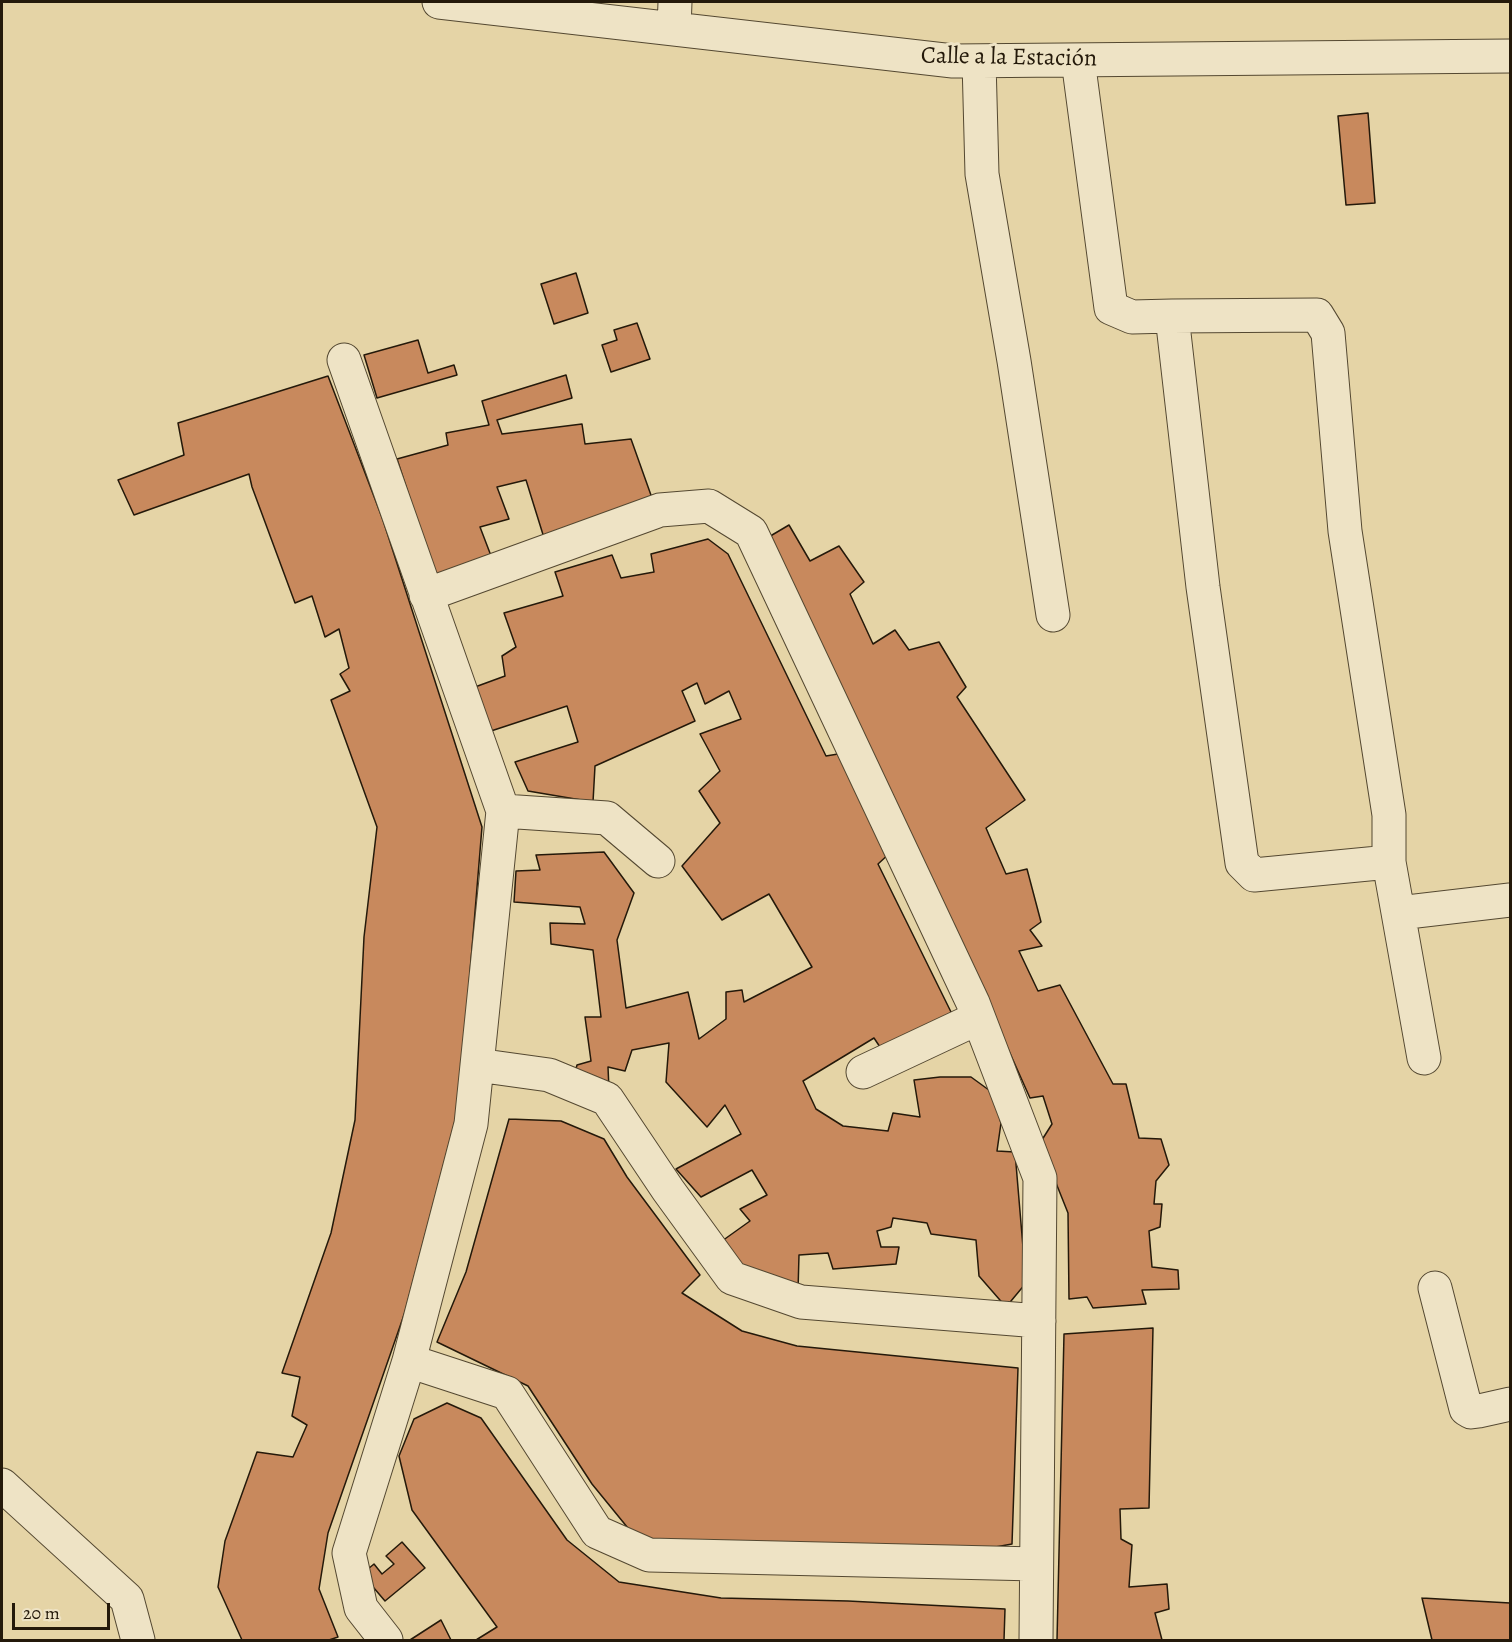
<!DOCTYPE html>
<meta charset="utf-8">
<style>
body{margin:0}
#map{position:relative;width:1512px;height:1642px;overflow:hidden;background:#e5d4a6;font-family:Alegreya,serif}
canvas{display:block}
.frame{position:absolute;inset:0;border:3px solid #24190a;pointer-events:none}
.scale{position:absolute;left:12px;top:1603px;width:98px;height:27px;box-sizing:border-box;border:3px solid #24190a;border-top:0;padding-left:8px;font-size:18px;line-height:21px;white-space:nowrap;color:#24190a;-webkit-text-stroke:4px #eee3c5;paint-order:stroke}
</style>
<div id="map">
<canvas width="1512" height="1642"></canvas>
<div class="frame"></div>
<div class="scale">20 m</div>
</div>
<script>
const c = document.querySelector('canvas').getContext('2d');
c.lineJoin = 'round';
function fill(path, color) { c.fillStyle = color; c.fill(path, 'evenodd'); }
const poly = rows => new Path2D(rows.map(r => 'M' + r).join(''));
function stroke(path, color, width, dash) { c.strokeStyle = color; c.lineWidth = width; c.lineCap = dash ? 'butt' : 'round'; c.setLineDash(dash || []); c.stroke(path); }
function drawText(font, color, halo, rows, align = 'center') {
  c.font = font + ' Alegreya,serif'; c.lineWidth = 6; c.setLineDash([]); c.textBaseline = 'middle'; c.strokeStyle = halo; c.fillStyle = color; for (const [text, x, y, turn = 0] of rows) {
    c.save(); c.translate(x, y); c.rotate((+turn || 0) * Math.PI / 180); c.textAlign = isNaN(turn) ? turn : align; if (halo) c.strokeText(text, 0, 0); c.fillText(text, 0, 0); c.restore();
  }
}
const building = poly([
 [1368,113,1375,203,1346,205,1338,116,1368,113],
 [576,273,588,313,554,324,541,284,576,273],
 [637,323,650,359,611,372,602,345,617,340,614,330,637,323],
 [418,340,428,373,454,365,457,375,377,398,364,355,418,340],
 [566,375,572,398,497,420,502,434,582,424,585,444,631,439,652,498,545,541,526,480,497,487,509,519,480,527,493,561,437,582,397,459,448,445,446,433,489,425,482,401,566,375],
 [328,376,383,520,482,827,459,1106,405,1312,328,1533,319,1589,338,1637,329,1640,242,1640,218,1587,225,1541,257,1452,293,1457,307,1425,292,1416,300,1377,282,1373,331,1233,355,1120,364,937,377,827,331,700,350,691,340,674,349,668,339,629,325,637,312,596,295,603,252,487,249,474,134,515,118,480,184,455,178,423,328,376],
 [789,525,810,561,839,546,864,582,850,594,873,644,895,630,909,650,939,642,966,687,957,697,1025,800,986,828,1006,874,1027,869,1041,922,1030,930,1042,946,1019,951,1038,991,1060,985,1113,1084,1126,1084,1139,1138,1161,1139,1169,1165,1156,1181,1154,1204,1162,1204,1160,1227,1149,1231,1152,1267,1178,1270,1179,1289,1142,1290,1146,1304,1093,1308,1087,1297,1069,1299,1068,1213,1040,1143,1052,1124,1043,1096,1030,1098,932,879,767,538,789,525],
 [708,539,728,554,826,756,844,753,891,852,878,864,952,1014,886,1056,874,1038,803,1081,816,1109,843,1126,888,1131,893,1113,920,1117,914,1080,940,1077,971,1077,993,1093,1001,1123,997,1151,1015,1152,1026,1283,1006,1307,979,1276,976,1240,931,1234,927,1223,893,1218,891,1227,877,1231,881,1247,899,1247,896,1264,833,1269,828,1253,799,1255,798,1291,736,1266,722,1241,750,1221,740,1209,767,1195,752,1170,701,1197,676,1169,741,1134,725,1105,707,1127,666,1082,669,1043,632,1050,625,1071,608,1067,609,1090,574,1076,577,1065,591,1061,585,1017,601,1017,593,950,551,944,550,923,585,924,580,907,514,902,516,871,540,870,536,855,604,852,634,893,617,940,626,1008,688,992,699,1039,726,1019,726,992,742,990,744,1002,812,967,769,894,722,920,682,866,720,823,699,791,720,771,700,734,741,719,729,691,705,704,697,683,682,691,695,721,595,766,593,802,528,791,515,762,578,742,567,706,491,731,475,687,505,676,502,656,516,647,504,613,563,596,555,572,612,555,621,578,654,572,651,554,708,539],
 [509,1119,561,1121,604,1139,627,1177,700,1275,682,1293,742,1331,797,1346,1018,1368,1012,1544,990,1548,653,1544,632,1533,592,1484,528,1386,437,1342,466,1272,509,1119],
 [1153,1328,1149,1508,1120,1509,1121,1539,1132,1545,1129,1587,1167,1584,1169,1609,1155,1613,1162,1640,1057,1640,1064,1334,1153,1328],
 [447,1403,481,1418,567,1540,619,1582,721,1598,848,1601,1005,1609,1004,1640,476,1640,497,1627,412,1510,399,1456,414,1419,447,1403],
 [402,1542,425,1568,385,1601,362,1574,374,1564,382,1574,394,1564,386,1556,402,1542],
 [1422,1598,1510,1603,1510,1640,1432,1640,1422,1598],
 [441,1620,451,1640,410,1640,441,1620]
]);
fill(building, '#c8895d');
stroke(building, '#24190a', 1.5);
const minor = poly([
 [439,2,953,61,1510,56],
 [674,29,675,2],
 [1078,60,1111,308,1132,317,1172,316,1203,587,1242,863,1254,875,1389,862,1389,815,1345,531,1328,333,1317,315,1172,316],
 [979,61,982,174,1014,361,1053,615],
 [344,360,503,811,471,1124,409,1361,349,1553,361,1608,386,1640],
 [426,595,660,510,709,506,751,532,973,1003,1040,1178,1036,1640],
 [503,811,607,818,658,861],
 [1389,862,1424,1058],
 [1399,913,1510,900],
 [477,1065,549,1075,607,1099,668,1190,732,1278,801,1302,1039,1321],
 [863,1072,978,1018],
 [1435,1288,1466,1409,1471,1412,1479,1411,1510,1404],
 [409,1361,507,1393,597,1532,649,1555,1036,1564],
 [2,1485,127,1599,138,1640]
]);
stroke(minor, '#544831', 35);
stroke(minor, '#eee3c5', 33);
drawText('24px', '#24190a', '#eee3c5', [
 ["Calle a la Estación",1009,58,1]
]);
</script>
